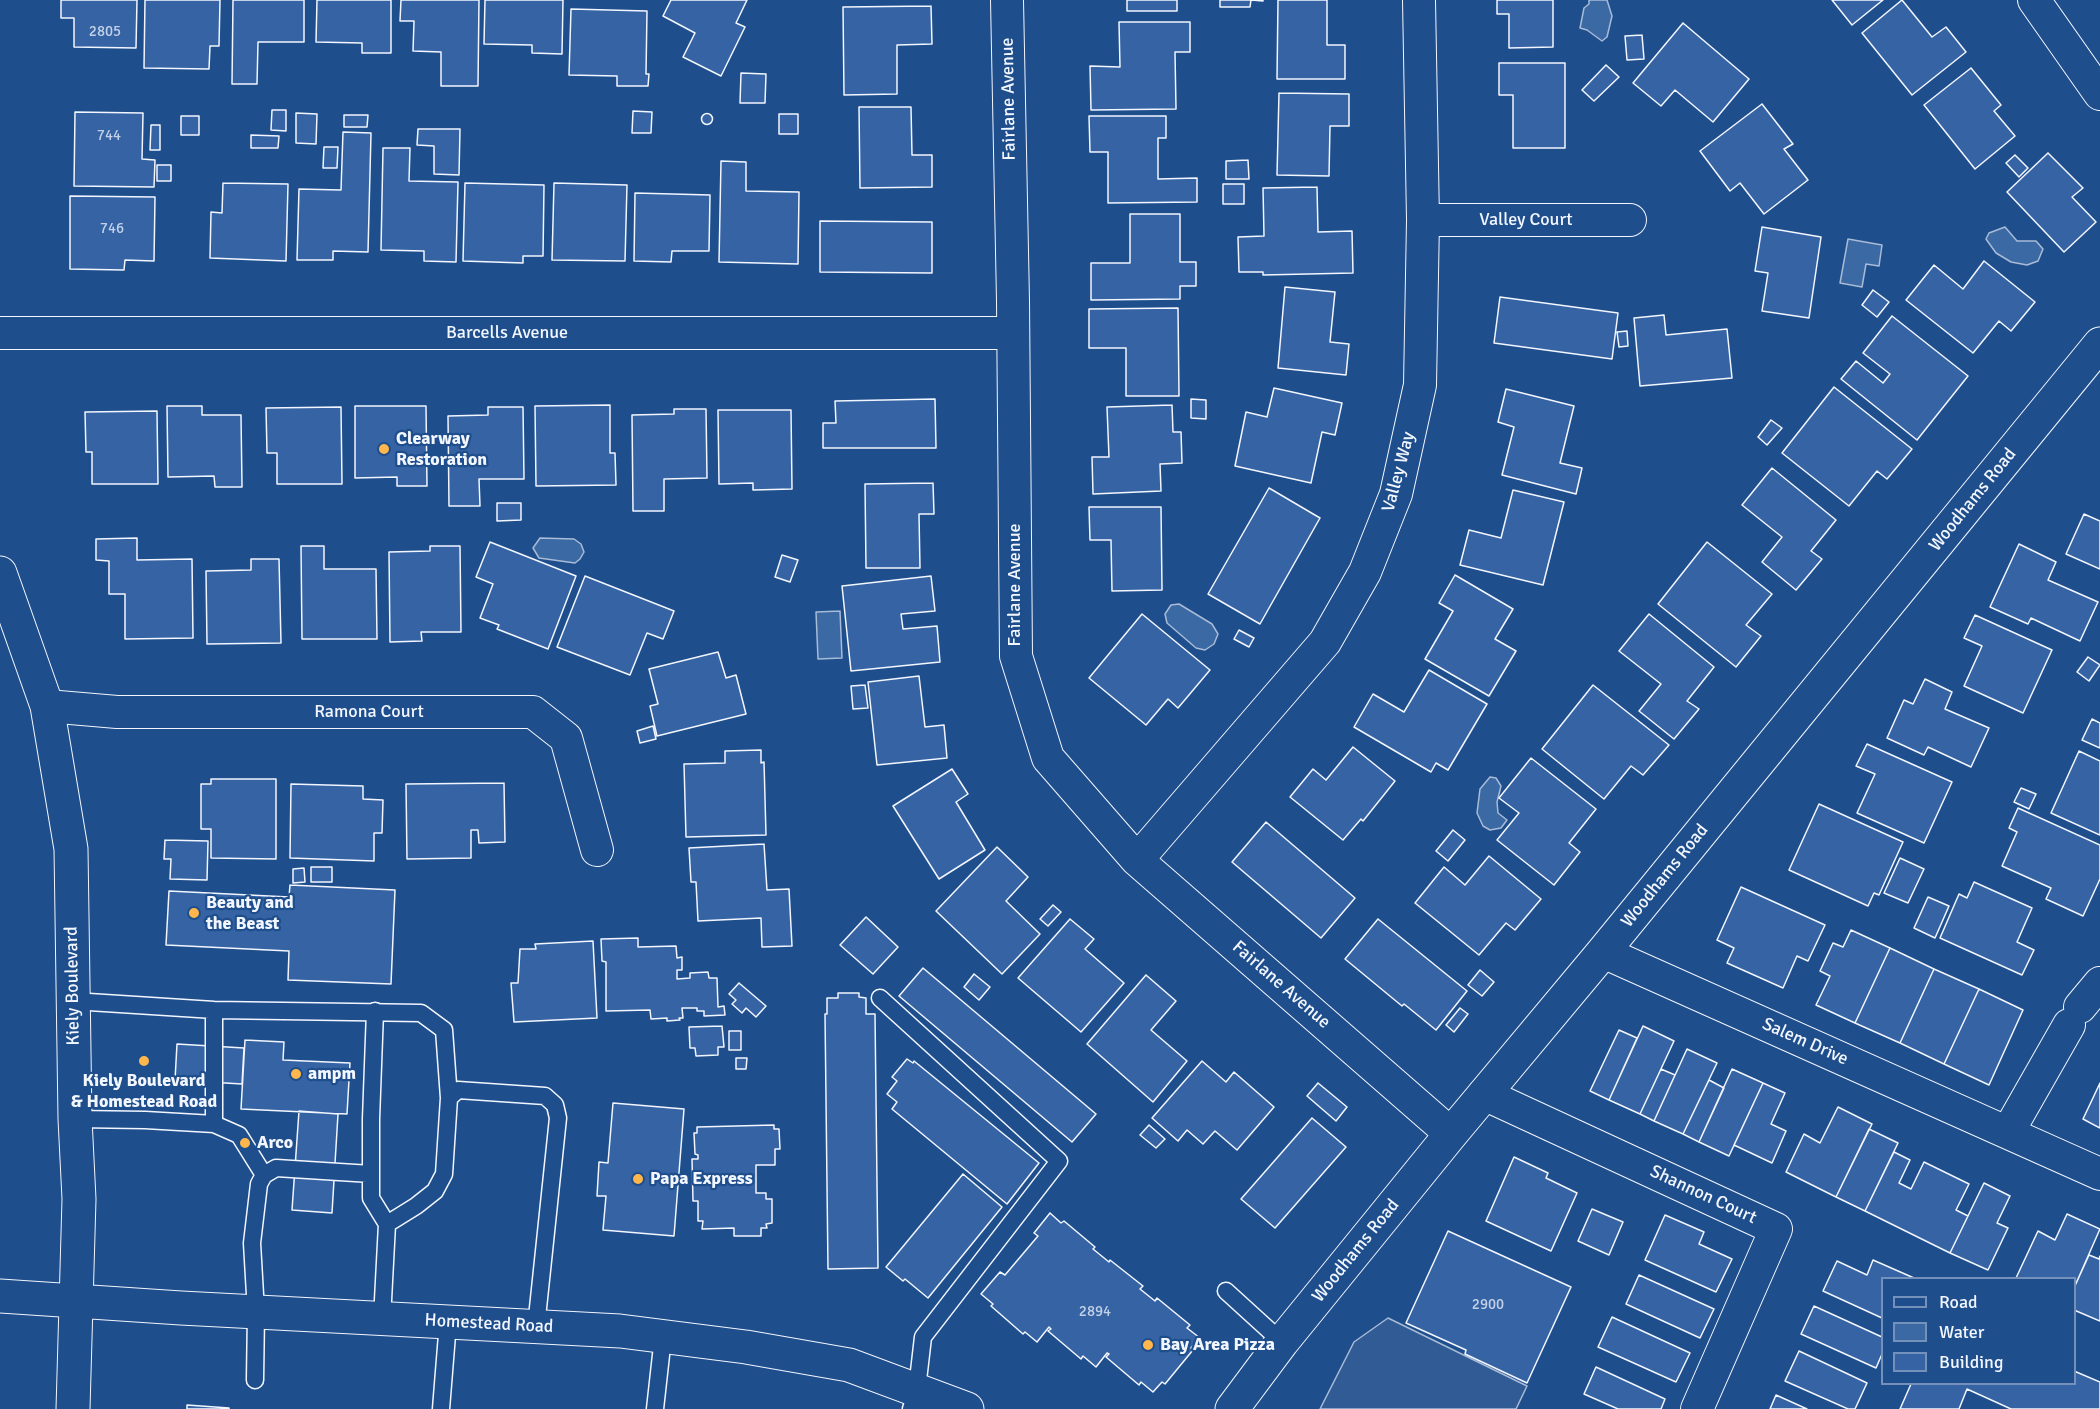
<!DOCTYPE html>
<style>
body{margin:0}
#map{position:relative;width:2100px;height:1409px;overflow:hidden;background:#1f4e8c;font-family:Signika,sans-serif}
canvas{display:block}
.legend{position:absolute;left:1881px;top:1277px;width:195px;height:108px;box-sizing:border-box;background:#1f4e8c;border:2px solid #7391ba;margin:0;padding:8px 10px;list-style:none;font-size:18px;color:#f2f6ff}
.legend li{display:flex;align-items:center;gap:12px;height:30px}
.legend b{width:30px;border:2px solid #7391ba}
</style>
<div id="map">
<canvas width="2100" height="1409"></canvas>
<ul class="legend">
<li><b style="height:8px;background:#1f4e8c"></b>Road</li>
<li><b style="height:16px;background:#3b69a3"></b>Water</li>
<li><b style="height:16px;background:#3563a3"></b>Building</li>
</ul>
</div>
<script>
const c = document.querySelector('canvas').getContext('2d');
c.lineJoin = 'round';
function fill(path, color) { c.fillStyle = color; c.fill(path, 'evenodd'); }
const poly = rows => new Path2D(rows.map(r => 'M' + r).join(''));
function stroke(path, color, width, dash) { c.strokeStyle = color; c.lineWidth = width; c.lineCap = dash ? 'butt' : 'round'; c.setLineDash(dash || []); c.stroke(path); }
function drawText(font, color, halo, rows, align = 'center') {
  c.font = font + ' Signika,sans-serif'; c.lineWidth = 4.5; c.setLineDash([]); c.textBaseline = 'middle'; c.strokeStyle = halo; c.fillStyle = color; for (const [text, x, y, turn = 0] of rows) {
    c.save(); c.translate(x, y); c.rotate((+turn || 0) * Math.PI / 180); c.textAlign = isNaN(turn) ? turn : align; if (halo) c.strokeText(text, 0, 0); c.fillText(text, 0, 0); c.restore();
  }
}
const parking = poly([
 [1388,1318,1527,1386,1516,1409,1320,1409,1354,1342,1388,1318]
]);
fill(parking, '#305b95');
stroke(parking, '#a8bbd7', 1.5);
const water = poly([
 [1589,0,1607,0,1612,16,1607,37,1602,41,1587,30,1580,28,1584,8,1589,4,1589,0],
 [2005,227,2017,241,2036,241,2043,249,2038,261,2027,265,2011,262,1996,253,1986,239,1989,233,2005,227],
 [1848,239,1882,245,1879,266,1866,264,1862,287,1840,283,1848,239],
 [540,538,574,539,581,544,584,552,580,559,575,563,539,558,533,548,540,538],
 [1179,604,1212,624,1218,634,1214,644,1205,650,1196,648,1167,623,1165,614,1171,605,1179,604],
 [840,611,842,658,818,659,816,612,840,611],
 [1490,777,1496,778,1501,786,1497,802,1498,813,1507,820,1501,828,1490,830,1483,826,1477,813,1480,789,1490,777]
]);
fill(water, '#3b69a3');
stroke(water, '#a8bbd7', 1.5);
const building = poly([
 [61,0,137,0,136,48,74,47,74,18,61,18,61,0],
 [145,0,220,0,219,46,210,46,209,69,144,68,145,0],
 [233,0,304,0,304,42,258,42,257,84,232,84,233,0],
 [317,0,391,0,391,53,362,53,362,43,316,42,317,0],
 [401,0,479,0,478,86,441,86,441,52,413,51,414,21,400,21,401,0],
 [485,0,563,0,562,54,532,53,532,45,484,44,485,0],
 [671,0,747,0,736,23,745,27,721,76,683,57,695,33,663,16,671,0],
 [1127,0,1177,0,1177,11,1127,11,1127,0],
 [1220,0,1263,0,1263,1,1251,0,1250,7,1220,7,1220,0],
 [1278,0,1327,0,1327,45,1345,45,1345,79,1277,79,1278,0],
 [1497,0,1553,0,1553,47,1509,48,1509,14,1497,14,1497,0],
 [1832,0,1883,0,1852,25,1832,0],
 [1902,0,1932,37,1946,27,1966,52,1912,95,1862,33,1902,0],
 [931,6,932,44,897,45,897,94,844,95,843,7,931,6],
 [571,9,647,11,646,74,649,74,648,86,617,86,617,76,569,75,571,9],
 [1119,22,1190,22,1190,52,1175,52,1176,109,1091,110,1090,66,1120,67,1119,22],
 [1683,23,1749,79,1713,122,1675,90,1661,106,1633,83,1683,23],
 [1642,35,1644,59,1627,60,1625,36,1642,35],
 [1499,63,1565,63,1565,148,1513,148,1513,95,1499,95,1499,63],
 [1606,65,1619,77,1594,101,1582,90,1606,65],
 [1971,68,2001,105,1994,111,2015,136,1975,169,1924,105,1971,68],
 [741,73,766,74,765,103,740,103,741,73],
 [1279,93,1349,94,1349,126,1330,126,1329,176,1277,175,1279,93],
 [1762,104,1793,144,1784,149,1808,180,1764,214,1740,183,1730,191,1700,151,1762,104],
 [859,107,911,107,912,155,932,155,932,187,860,188,859,107],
 [272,110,286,110,286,131,271,130,272,110],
 [633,111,652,112,651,133,632,133,633,111],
 [75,112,143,113,142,159,155,160,154,187,74,186,75,112],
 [296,113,317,114,316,144,296,143,296,113],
 '701.5 119a5.5 5.5 0 1 1 11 0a5.5 5.5 0 1 1-11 0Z',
 [779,114,798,114,798,134,779,134,779,114],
 [344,115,368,115,367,127,344,127,344,115],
 [181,116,199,116,199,135,181,135,181,116],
 [1089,116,1166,116,1166,138,1158,138,1158,179,1197,178,1197,202,1108,203,1108,152,1090,152,1089,116],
 [151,125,160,125,160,150,150,150,151,125],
 [418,129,460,129,459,175,434,174,434,146,417,145,418,129],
 [343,132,371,133,368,252,333,251,333,260,297,260,299,189,341,190,343,132],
 [251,135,279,136,278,148,251,148,251,135],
 [324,147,338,147,337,168,323,168,324,147],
 [383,148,410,148,409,181,458,182,456,262,424,261,424,251,381,250,383,148],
 [2048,153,2083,188,2072,197,2096,222,2064,252,2007,192,2048,153],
 [2015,155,2028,168,2019,177,2006,163,2015,155],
 [1248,160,1249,179,1226,179,1226,161,1248,160],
 [721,161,746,162,746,191,799,192,798,264,719,262,721,161],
 [157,165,171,165,171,181,157,181,157,165],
 [223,183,288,184,286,261,210,258,211,212,222,213,223,183],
 [465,183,544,185,543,256,523,256,523,263,463,261,465,183],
 [554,183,627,185,625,261,552,260,554,183],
 [1223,184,1244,184,1244,204,1223,204,1223,184],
 [1317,187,1318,232,1352,231,1353,273,1263,275,1263,272,1239,272,1238,237,1264,236,1263,188,1317,187],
 [635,193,710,195,709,251,672,251,671,262,634,261,635,193],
 [70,196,155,197,154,261,125,260,124,270,70,269,70,196],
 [1130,214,1180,214,1180,262,1196,262,1196,286,1180,286,1180,299,1091,300,1091,263,1130,263,1130,214],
 [820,221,932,222,932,273,820,272,820,221],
 [1762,227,1821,237,1809,318,1762,311,1768,273,1755,271,1762,227],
 [1984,261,2035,302,2011,331,1999,321,1973,353,1906,300,1934,265,1963,289,1984,261],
 [1285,287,1335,292,1330,342,1349,344,1346,375,1278,368,1285,287],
 [1873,290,1889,302,1877,317,1862,305,1873,290],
 [1500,297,1618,313,1612,359,1494,343,1500,297],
 [1178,308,1179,396,1126,396,1126,348,1089,348,1089,309,1178,308],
 [1664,315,1666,335,1727,329,1732,378,1640,386,1634,318,1664,315],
 [1892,316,1968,376,1917,440,1841,379,1856,361,1883,383,1890,374,1863,353,1892,316],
 [1627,331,1628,346,1619,347,1617,332,1627,331],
 [1834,387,1912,449,1887,479,1877,471,1849,506,1782,453,1834,387],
 [1274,388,1342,403,1335,435,1322,432,1311,483,1235,466,1246,412,1267,417,1274,388],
 [1506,389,1574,406,1560,463,1582,468,1576,494,1502,475,1514,427,1498,422,1506,389],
 [935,399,936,448,823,448,823,423,836,423,835,401,935,399],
 [1191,399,1206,400,1206,419,1191,418,1191,399],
 [610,405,610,453,615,453,616,485,536,486,535,406,610,405],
 [1172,405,1173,432,1181,432,1182,463,1160,464,1161,491,1093,494,1092,457,1109,457,1107,407,1172,405],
 [167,406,202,406,202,415,241,415,242,487,215,487,214,476,168,477,167,406],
 [355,406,426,406,427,486,397,486,397,477,355,478,355,406],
 [341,407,342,484,277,484,277,453,267,453,266,408,341,407],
 [488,407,523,407,524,479,479,479,480,506,449,506,448,416,488,415,488,407],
 [674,409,706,409,707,478,664,479,664,511,633,511,632,415,674,414,674,409],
 [718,410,791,410,792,489,753,490,753,483,719,484,718,410],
 [157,411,158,484,92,484,92,452,86,452,85,412,157,411],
 [1771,420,1782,428,1767,445,1758,437,1771,420],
 [1772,468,1836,520,1811,551,1822,559,1796,590,1762,562,1782,537,1742,505,1772,468],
 [933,483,934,514,919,514,920,568,866,568,865,484,933,483],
 [1269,488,1320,518,1260,624,1208,594,1269,488],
 [1513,490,1564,502,1543,585,1460,565,1469,530,1501,538,1513,490],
 [497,503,521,503,521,520,497,521,497,503],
 [1089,507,1161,507,1162,590,1112,591,1111,540,1090,540,1089,507],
 [2084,514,2100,521,2100,569,2066,554,2084,514],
 [137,538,137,560,192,559,193,638,125,639,125,594,109,594,109,561,96,560,96,539,137,538],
 [490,542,576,576,548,649,497,629,499,625,480,618,493,584,476,577,490,542],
 [1707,542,1772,594,1746,625,1761,636,1736,667,1658,604,1707,542],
 [2019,544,2056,562,2048,580,2098,602,2080,641,2031,618,2028,624,1990,607,2019,544],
 [301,546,324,546,324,569,376,569,377,639,302,639,301,546],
 [430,546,460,546,461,632,421,632,422,641,390,642,389,552,430,551,430,546],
 [782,555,798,560,790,582,775,577,782,555],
 [251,559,279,559,281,643,207,644,206,571,251,570,251,559],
 [1455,575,1513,609,1495,639,1516,651,1489,696,1425,659,1453,611,1439,603,1455,575],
 [585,576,674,611,663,639,647,633,630,675,557,647,585,576],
 [931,576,935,611,901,614,903,629,937,626,940,662,851,671,842,586,931,576],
 [1142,614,1210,670,1178,708,1168,699,1146,725,1089,678,1142,614],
 [1649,614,1714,667,1687,701,1699,709,1674,739,1639,711,1661,684,1619,651,1649,614],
 [1975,615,2052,650,2023,713,1964,686,1982,646,1964,638,1975,615],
 [1239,630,1254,638,1249,647,1234,639,1239,630],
 [718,652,726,678,736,675,746,714,657,736,650,706,658,704,649,669,718,652],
 [2088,657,2100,665,2089,681,2077,672,2088,657],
 [1429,670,1487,704,1448,770,1436,763,1431,772,1354,727,1373,694,1404,712,1429,670],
 [919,676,925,727,944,725,947,758,877,765,868,682,919,676],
 [1925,679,1952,692,1945,709,1989,728,1971,767,1928,747,1924,755,1887,738,1904,700,1913,704,1925,679],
 [865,685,868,708,853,709,851,686,865,685],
 [1593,685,1669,745,1643,775,1631,766,1604,799,1542,749,1593,685],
 [2092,719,2100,723,2100,748,2082,740,2092,719],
 [653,726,656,739,640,743,637,731,653,726],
 [1867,744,1952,782,1924,843,1857,813,1875,774,1856,766,1867,744],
 [1353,747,1395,781,1363,821,1361,819,1343,840,1290,797,1313,769,1326,780,1353,747],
 [761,750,761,763,764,762,766,835,686,837,684,764,725,763,725,751,761,750],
 [2079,751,2100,761,2100,835,2051,813,2079,751],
 [1531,758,1596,809,1569,843,1580,852,1554,885,1497,840,1519,813,1499,798,1531,758],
 [952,769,968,794,956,802,985,850,939,879,893,806,952,769],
 [211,779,276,779,276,859,211,858,211,829,201,829,201,784,211,784,211,779],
 [504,783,505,842,479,843,478,830,471,830,471,858,407,859,406,784,504,783],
 [291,784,363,786,363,799,383,800,382,833,374,833,374,861,290,858,291,784],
 [2021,788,2036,794,2029,809,2014,802,2021,788],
 [1819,804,1903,842,1879,895,1874,893,1868,906,1789,870,1819,804],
 [2018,808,2100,845,2100,879,2083,916,2046,899,2051,888,2002,866,2017,832,2009,828,2018,808],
 [1266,822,1355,898,1321,938,1232,862,1266,822],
 [1453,830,1465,840,1448,861,1436,851,1453,830],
 [165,840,208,841,207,880,170,879,171,859,164,859,165,840],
 [764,844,767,890,789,889,792,946,762,947,761,918,698,921,696,882,691,882,689,848,764,844],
 [997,847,1028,877,1006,901,1040,934,1002,974,936,911,997,847],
 [1489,856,1541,899,1515,930,1506,923,1479,955,1415,903,1444,867,1465,885,1489,856],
 [1900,858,1924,869,1908,903,1884,893,1900,858],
 [311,867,332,867,332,882,311,882,311,867],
 [304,868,305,882,293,883,293,869,304,868],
 [1974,882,2032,908,2017,942,2034,950,2022,975,1940,938,1959,894,1967,898,1974,882],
 [290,885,395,890,391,984,288,980,289,951,166,945,169,891,289,897,290,885],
 [1741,887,1825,925,1808,961,1797,956,1783,988,1727,963,1734,948,1717,940,1741,887],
 [1928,897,1949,906,1935,938,1914,928,1928,897],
 [1053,905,1061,912,1048,926,1040,919,1053,905],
 [866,917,898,947,873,974,840,945,866,917],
 [1070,919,1094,939,1085,949,1124,983,1081,1032,1018,978,1070,919],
 [1378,919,1467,991,1436,1030,1404,1004,1402,1006,1345,959,1378,919],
 [1851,930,1890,948,1855,1023,1816,1005,1830,976,1820,971,1833,943,1843,947,1851,930],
 [638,938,638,947,676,946,677,958,682,957,682,970,677,970,677,979,690,978,690,973,708,972,709,978,717,978,718,1007,724,1006,725,1015,704,1016,704,1011,697,1011,697,1008,682,1008,683,1018,679,1018,680,1020,667,1021,667,1018,651,1019,650,1010,606,1011,606,962,602,961,601,939,638,938],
 [593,941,597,1018,514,1022,511,983,518,983,520,949,536,949,535,944,593,941],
 [1890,948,1934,969,1900,1043,1855,1023,1890,948],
 [923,968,1096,1114,1072,1142,899,996,923,968],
 [1934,969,1979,989,1944,1064,1900,1043,1934,969],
 [1480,970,1494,982,1482,996,1468,985,1480,970],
 [974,974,990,987,979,1000,964,987,974,974],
 [1146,975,1176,1001,1151,1030,1187,1061,1153,1102,1087,1044,1146,975],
 [739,983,766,1006,756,1017,746,1008,742,1013,732,1004,736,1000,729,994,739,983],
 [1979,989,2023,1010,1989,1085,1944,1064,1979,989],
 [838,993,859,993,859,997,866,998,866,1014,875,1014,878,1268,828,1269,825,1014,827,1014,827,998,838,998,838,993],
 [1460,1008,1468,1014,1454,1032,1446,1025,1460,1008],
 [722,1026,724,1047,718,1047,718,1055,696,1056,695,1048,690,1048,689,1027,722,1026],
 [1643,1026,1674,1041,1640,1114,1609,1100,1643,1026],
 [1619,1030,1637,1038,1609,1100,1590,1091,1619,1030],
 [729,1031,741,1031,741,1050,729,1050,729,1031],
 [245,1040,284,1042,283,1060,350,1063,347,1114,241,1109,245,1040],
 [177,1044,244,1048,242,1084,175,1080,177,1044],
 [1687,1049,1717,1063,1683,1134,1654,1121,1687,1049],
 [736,1058,747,1058,746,1069,736,1069,736,1058],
 [907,1059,913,1063,914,1061,1039,1163,1007,1204,892,1109,897,1102,887,1094,897,1081,892,1077,907,1059],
 [1202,1061,1226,1082,1234,1072,1274,1107,1237,1150,1215,1131,1203,1144,1187,1130,1178,1141,1152,1118,1202,1061],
 [1661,1069,1675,1075,1654,1121,1640,1114,1661,1069],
 [1732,1069,1763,1083,1729,1156,1699,1142,1732,1069],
 [1709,1080,1724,1088,1699,1142,1683,1134,1709,1080],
 [1318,1083,1347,1107,1336,1121,1307,1096,1318,1083],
 [1763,1083,1785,1093,1771,1124,1786,1131,1772,1163,1734,1145,1763,1083],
 [2100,1083,2100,1128,2083,1119,2100,1083],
 [613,1103,684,1109,674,1236,603,1230,606,1196,597,1196,599,1162,608,1163,613,1103],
 [1838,1107,1872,1124,1836,1197,1786,1172,1804,1134,1820,1143,1838,1107],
 [299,1111,338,1114,332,1213,292,1210,299,1111],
 [1312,1118,1346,1147,1275,1228,1241,1199,1312,1118],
 [774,1125,774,1129,779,1129,780,1149,775,1149,775,1165,756,1165,756,1193,766,1193,766,1199,772,1199,772,1223,766,1224,767,1228,761,1228,761,1236,734,1236,734,1228,702,1229,703,1221,698,1221,698,1201,693,1201,692,1159,698,1159,698,1155,695,1154,694,1133,697,1133,697,1127,774,1125],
 [1149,1125,1165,1139,1156,1148,1140,1135,1149,1125],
 [1869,1129,1898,1143,1865,1211,1836,1197,1869,1129],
 [1894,1152,1910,1160,1899,1183,1911,1189,1924,1162,1969,1184,1956,1210,1968,1216,1950,1253,1865,1211,1894,1152],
 [1514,1157,1548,1173,1546,1178,1577,1193,1551,1251,1486,1221,1514,1157],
 [963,1174,1002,1207,928,1298,905,1279,903,1281,886,1267,963,1174],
 [1984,1183,2010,1196,1997,1223,2008,1228,1988,1270,1950,1253,1984,1183],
 [1592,1209,1623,1222,1609,1255,1578,1241,1592,1209],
 [1050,1213,1061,1223,1064,1221,1095,1247,1093,1249,1109,1262,1110,1260,1143,1286,1140,1289,1155,1301,1157,1298,1190,1325,1187,1328,1200,1338,1191,1348,1193,1350,1165,1384,1162,1382,1153,1392,1141,1382,1139,1385,1106,1357,1109,1354,1107,1353,1096,1367,1083,1356,1081,1359,1048,1331,1051,1329,1049,1327,1037,1342,1025,1332,1023,1334,991,1306,993,1304,981,1294,1000,1272,1005,1275,1038,1236,1034,1233,1050,1213],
 [2067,1214,2100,1229,2074,1288,2074,1278,2016,1278,2038,1231,2055,1240,2067,1214],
 [1665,1215,1704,1232,1699,1244,1732,1259,1716,1292,1645,1260,1665,1215],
 [1448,1231,1571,1287,1527,1383,1465,1354,1466,1350,1406,1323,1448,1231],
 [2089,1255,2099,1259,2100,1256,2100,1321,2074,1310,2074,1288,2089,1255],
 [1873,1260,1914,1278,1882,1278,1882,1318,1823,1291,1837,1261,1867,1275,1873,1260],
 [1639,1275,1714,1309,1700,1338,1626,1304,1639,1275],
 [1814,1306,1882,1337,1882,1354,1876,1368,1801,1334,1814,1306],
 [1612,1317,1690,1353,1676,1382,1598,1347,1612,1317],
 [1799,1351,1867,1383,1855,1409,1848,1409,1785,1381,1799,1351],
 [1596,1367,1665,1399,1661,1409,1618,1409,1584,1394,1596,1367],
 [2074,1371,2100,1382,2100,1409,2011,1409,1967,1389,1959,1409,1900,1409,1911,1384,2074,1384,2074,1371],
 [1776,1395,1807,1409,1770,1409,1776,1395],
 [187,1405,229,1408,229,1409,187,1409,187,1405]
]);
fill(building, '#3563a3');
stroke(building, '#f2f6ff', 1.5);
const service = poly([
 [880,998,1059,1161,923,1337,917,1389,911,1409],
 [73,1001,214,1010,421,1013,444,1030,449,1098],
 [375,1011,371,1119,371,1198,387,1224,382,1319],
 [75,1119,145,1120,214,1124,239,1135,264,1175],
 [214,1124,214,1010],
 [387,1224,416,1206,435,1191,444,1174,449,1098,458,1090,545,1096,555,1105,558,1118,536,1327],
 [1226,1291,1282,1342],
 [255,1380,256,1312,252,1243,259,1184,264,1175,276,1168,371,1174],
 [441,1409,448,1322],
 [655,1409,663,1337]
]);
const minor = poly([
 [1007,0,1013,301,1016,656,1048,758,1137,860,1451,1134],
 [2034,0,2100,94],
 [1423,220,1630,220],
 [0,333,1013,333],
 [47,706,117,712,533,712,566,738,597,850],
 [1137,860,1325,642,1365,572,1396,494,1420,385,1423,220,1419,0],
 [1603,952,2100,1174],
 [2080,1007,2100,983],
 [1484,1094,1776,1229,1697,1409],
 [2008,1132,2069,1025]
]);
const tertiary = poly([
 [1232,1409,1282,1342,1451,1134,1603,952,2100,344]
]);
const secondary = poly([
 [0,573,47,706,71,849,75,1119,79,1199,73,1409],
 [0,1296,181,1308,620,1331,746,1347,849,1365,967,1409]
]);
stroke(service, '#f2f6ff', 19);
stroke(minor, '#f2f6ff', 34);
stroke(tertiary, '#f2f6ff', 35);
stroke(secondary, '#f2f6ff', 35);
stroke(service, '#1f4e8c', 16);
stroke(minor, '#1f4e8c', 32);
stroke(tertiary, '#1f4e8c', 33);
stroke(secondary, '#1f4e8c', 33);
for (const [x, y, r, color] of [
 [384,449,6,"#ffb74d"],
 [194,913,6,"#ffb74d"],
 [144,1061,6,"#ffb74d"],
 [296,1074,6,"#ffb74d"],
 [245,1143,6,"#ffb74d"],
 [638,1179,6,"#ffb74d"],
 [1148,1345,6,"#ffb74d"]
]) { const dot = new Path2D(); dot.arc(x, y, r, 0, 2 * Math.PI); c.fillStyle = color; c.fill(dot); stroke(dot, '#1f4e8c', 2); }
drawText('15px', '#c3d1e8', null, [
 ["2805",105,32],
 ["744",109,136],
 ["746",112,229],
 ["2900",1488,1305],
 ["2894",1095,1312]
]);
drawText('18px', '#f2f6ff', '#1f4e8c', [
 ["Fairlane Avenue",1009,99,-91],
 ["Valley Court",1526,220],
 ["Barcells Avenue",507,333],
 ["Valley Way",1399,472,-75],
 ["Woodhams Road",1973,500,-51],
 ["Fairlane Avenue",1015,585,-90],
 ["Ramona Court",369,712],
 ["Woodhams Road",1665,876,-51],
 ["Fairlane Avenue",1281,985,41],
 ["Kiely Boulevard",73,986,-91],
 ["Salem Drive",1805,1042,24],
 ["Shannon Court",1703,1195,25],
 ["Woodhams Road",1356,1251,-51],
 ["Homestead Road",489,1324,3]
]);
drawText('bold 18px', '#f2f6ff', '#1f4e8c', [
 ["Clearway",396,439],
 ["Restoration",396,460],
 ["Beauty and",206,903],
 ["the Beast",206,924],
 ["ampm",308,1074],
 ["Kiely Boulevard",144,1081,"center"],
 ["& Homestead Road",144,1102,"center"],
 ["Arco",257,1143],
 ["Papa Express",650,1179],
 ["Bay Area Pizza",1160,1345]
], 'left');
</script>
